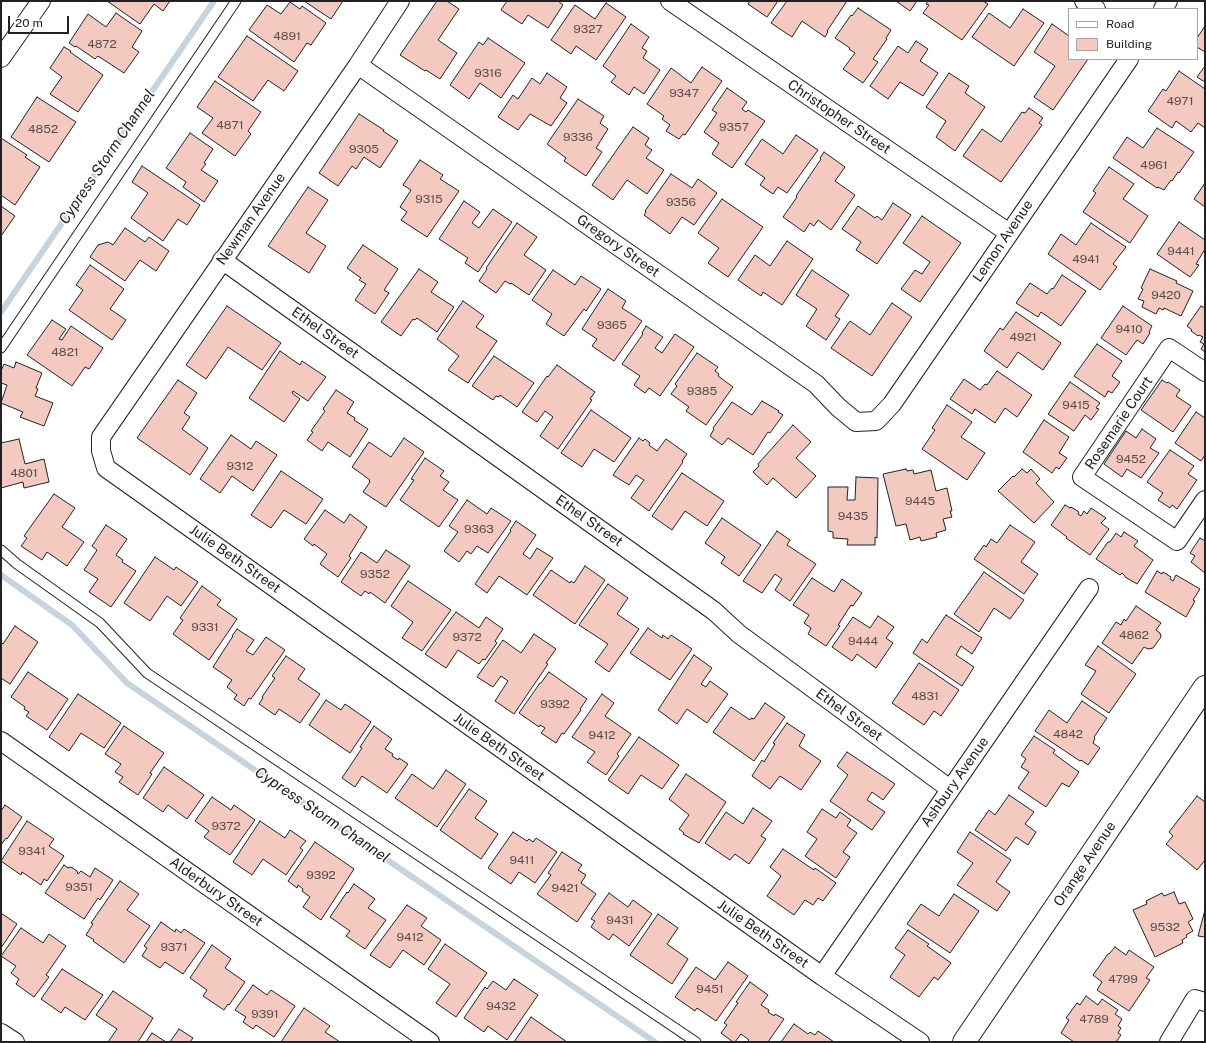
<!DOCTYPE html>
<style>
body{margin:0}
#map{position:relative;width:1206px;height:1043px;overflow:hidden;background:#fff;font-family:"Public Sans",sans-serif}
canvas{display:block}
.frame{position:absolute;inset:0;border:2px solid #222;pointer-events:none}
.legend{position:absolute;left:1068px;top:8px;width:130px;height:52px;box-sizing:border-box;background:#fff;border:1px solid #a7a7a7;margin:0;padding:5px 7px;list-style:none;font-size:12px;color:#222}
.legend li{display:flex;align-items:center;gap:8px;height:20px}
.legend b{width:20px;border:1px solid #a7a7a7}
.scale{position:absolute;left:8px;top:16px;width:61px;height:18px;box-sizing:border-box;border:2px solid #222;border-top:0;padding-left:5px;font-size:12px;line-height:14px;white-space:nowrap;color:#222;-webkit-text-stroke:3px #fff;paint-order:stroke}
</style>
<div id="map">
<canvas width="1206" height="1043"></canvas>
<div class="frame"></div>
<ul class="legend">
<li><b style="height:5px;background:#fff"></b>Road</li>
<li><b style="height:11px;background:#f3c9c0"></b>Building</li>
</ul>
<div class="scale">20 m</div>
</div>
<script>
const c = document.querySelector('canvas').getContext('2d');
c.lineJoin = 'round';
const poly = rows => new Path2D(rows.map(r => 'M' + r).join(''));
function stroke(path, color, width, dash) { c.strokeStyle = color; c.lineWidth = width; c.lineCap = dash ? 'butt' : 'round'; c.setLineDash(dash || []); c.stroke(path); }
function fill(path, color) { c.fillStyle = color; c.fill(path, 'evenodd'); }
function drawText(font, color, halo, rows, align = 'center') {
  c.font = font + ' "Public Sans",sans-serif'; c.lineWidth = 3; c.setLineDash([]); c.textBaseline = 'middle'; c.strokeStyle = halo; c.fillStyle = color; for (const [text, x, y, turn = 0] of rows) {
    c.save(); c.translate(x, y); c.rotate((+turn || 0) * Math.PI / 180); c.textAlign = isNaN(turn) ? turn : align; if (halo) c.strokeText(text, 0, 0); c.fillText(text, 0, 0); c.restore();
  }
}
stroke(poly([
 [1,312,214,1],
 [1,575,72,625,127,683,655,1042]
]), '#c7d3dd', 6);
const building = poly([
 [107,1,170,1,163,11,154,4,140,24,107,1],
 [304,1,343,1,331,19,304,1],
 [437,1,447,1,459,9,438,40,457,53,440,79,426,70,425,71,400,55,437,1],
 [507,1,558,1,563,5,548,28,528,15,522,24,501,10,507,1],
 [750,1,778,1,767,17,748,4,750,1],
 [787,1,847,1,827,31,828,32,825,37,802,21,792,37,771,23,787,1],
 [896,1,917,1,910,11,896,1],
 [928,1,983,1,988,4,962,40,923,13,929,5,926,4,928,1],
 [290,2,300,9,302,6,326,23,311,45,307,43,294,62,249,30,267,5,281,14,290,2],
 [606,3,626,17,596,60,576,46,571,54,551,40,575,5,595,19,606,3],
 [858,8,891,30,886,38,887,39,873,59,878,62,863,83,843,69,855,53,849,49,850,48,835,38,851,15,852,16,858,8],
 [1023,9,1044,23,1014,66,972,37,989,13,1010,28,1023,9],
 [116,13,142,31,132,47,139,52,124,73,98,56,95,59,76,46,75,47,69,43,88,14,106,27,116,13],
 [631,24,649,37,642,48,647,51,643,58,660,70,644,94,634,87,629,95,611,82,616,76,603,66,631,24],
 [1052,24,1069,36,1069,59,1088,59,1053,110,1034,97,1055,66,1034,52,1052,24],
 [1205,26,1205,52,1197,47,1197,38,1205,26],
 [247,36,298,71,284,91,268,80,253,101,218,77,247,36],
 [488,38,525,63,501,98,480,83,469,99,450,85,479,42,483,45,488,38],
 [916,41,928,49,920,61,938,73,923,96,900,82,888,99,870,86,898,46,908,53,916,41],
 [64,47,71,51,70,52,103,75,78,112,50,94,62,77,50,68,64,47],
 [1205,66,1205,82,1197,77,1205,66],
 [702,67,722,81,685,135,683,134,679,139,666,131,670,125,662,119,664,116,647,104,671,68,691,83,702,67],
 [1179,71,1205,89,1205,128,1198,123,1191,132,1176,121,1172,128,1148,111,1163,89,1166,91,1179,71],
 [547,73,567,87,560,98,567,103,551,126,530,114,518,130,498,117,513,95,518,99,532,78,540,84,547,73],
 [949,73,969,86,965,93,985,107,955,151,936,137,946,121,926,107,949,73],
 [215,81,261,112,248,131,251,134,235,156,202,133,213,118,197,107,215,81],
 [727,88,747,102,742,109,746,112,748,110,765,121,732,168,712,154,719,143,704,132,717,113,712,110,727,88],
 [37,97,76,122,49,162,11,137,37,97],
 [578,99,604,116,600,123,608,129,596,148,602,152,586,176,564,161,566,158,547,144,578,99],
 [1029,108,1043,118,1039,123,1042,125,1001,182,963,156,982,129,1001,142,1022,112,1025,113,1029,108],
 [359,114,384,130,383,131,398,141,380,168,364,157,356,169,352,166,338,186,319,173,359,114],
 [633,127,649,138,645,145,652,150,646,158,664,170,647,194,627,180,613,200,592,185,633,127],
 [1157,128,1194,152,1179,173,1178,172,1172,181,1171,180,1164,190,1158,187,1157,188,1113,158,1127,137,1143,148,1157,128],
 [190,133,213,149,204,163,206,164,201,170,218,181,204,202,183,187,186,182,166,168,190,133],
 [796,135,818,150,787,193,778,187,773,194,760,185,765,178,745,164,762,139,783,154,796,135],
 [1,138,27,155,25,157,40,167,15,205,1,195,1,138],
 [824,152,845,167,835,181,855,195,831,230,818,220,814,226,810,223,804,232,783,217,797,197,796,196,821,159,820,158,824,152],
 [420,160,443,175,440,179,459,191,427,237,401,220,407,212,400,207,411,190,403,185,420,160],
 [142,166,200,205,187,225,178,219,163,241,131,218,148,193,132,182,142,166],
 [1109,167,1134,184,1123,199,1148,216,1130,243,1083,212,1096,193,1093,191,1109,167],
 [671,174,692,188,698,179,717,193,694,225,682,217,670,234,644,215,646,212,645,211,671,174],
 [1205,183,1205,207,1194,199,1205,183],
 [308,187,328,200,306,233,326,246,309,273,268,246,308,187],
 [722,199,763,227,728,277,708,263,719,248,698,233,722,199],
 [464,201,480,212,472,223,479,228,493,209,512,222,478,272,465,263,468,258,439,239,464,201],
 [893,203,911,215,877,264,856,250,861,242,842,229,858,206,875,218,877,216,882,220,893,203],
 [1,206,15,216,1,236,1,206],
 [922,216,961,243,920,302,901,289,915,270,922,274,930,262,903,243,922,216],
 [1179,222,1205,240,1205,249,1196,264,1199,265,1190,277,1157,254,1179,222],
 [517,223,537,237,524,255,546,270,529,295,511,283,510,284,505,281,496,293,479,281,487,269,486,268,517,223],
 [1091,223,1126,247,1113,264,1117,267,1100,290,1048,254,1061,234,1076,245,1091,223],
 [125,228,145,242,149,237,169,251,156,271,140,260,125,281,90,257,98,245,108,242,113,245,125,228],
 [787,241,813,259,782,305,763,292,761,296,738,280,755,255,770,266,787,241],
 [363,245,398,269,384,290,389,293,375,314,355,300,366,284,359,280,361,278,347,268,363,245],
 [90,265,124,289,110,309,126,320,112,340,69,310,83,290,76,285,90,265],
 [419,269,438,282,431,292,454,307,437,332,417,318,415,320,413,319,401,336,381,322,419,269],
 [1150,269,1177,281,1176,283,1193,291,1181,316,1164,308,1163,310,1159,308,1156,314,1142,307,1144,301,1138,299,1143,289,1141,288,1150,269],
 [553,270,575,285,581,276,601,289,586,311,584,309,564,336,546,324,552,314,532,300,553,270],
 [812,270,849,295,835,316,840,319,826,340,806,326,817,309,796,295,812,270],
 [1062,275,1086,291,1061,326,1041,312,1038,317,1016,303,1030,283,1047,294,1052,288,1053,289,1062,275],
 [608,289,626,301,622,308,642,321,614,361,592,346,597,339,582,329,608,289],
 [463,301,484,316,476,327,497,341,468,383,448,370,459,356,437,339,463,301],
 [892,303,912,317,872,376,831,348,850,321,870,335,892,303],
 [227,306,281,343,262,370,228,347,206,379,186,365,227,306],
 [1123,306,1152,326,1149,332,1150,333,1143,344,1137,340,1126,355,1101,338,1123,306],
 [1201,306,1205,308,1205,352,1201,349,1204,344,1200,342,1203,337,1199,335,1198,336,1191,331,1192,330,1187,326,1201,306],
 [1016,312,1061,343,1043,370,1018,352,1007,368,984,351,1000,328,1003,330,1016,312],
 [52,320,66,329,59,339,62,340,71,326,103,348,89,369,85,367,72,386,27,355,52,320],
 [646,326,663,337,655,348,662,353,675,334,694,347,660,396,649,388,645,393,634,385,640,376,622,364,643,334,642,333,646,326],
 [1097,344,1122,361,1112,376,1120,382,1112,393,1108,391,1105,397,1074,376,1097,344],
 [280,351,300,365,302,361,326,377,308,401,293,391,292,393,300,399,284,422,249,398,280,351],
 [697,353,718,367,715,371,719,374,718,376,733,387,706,425,686,411,689,407,671,394,677,386,675,384,697,353],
 [494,356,534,383,517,407,500,395,499,397,496,396,493,400,472,386,494,356],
 [16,362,42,373,36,388,38,389,35,396,53,403,44,426,20,417,23,412,1,403,7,385,1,383,1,371,4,364,14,368,16,362],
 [557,365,595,392,590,399,592,400,558,449,540,436,553,417,545,411,537,422,522,412,547,376,548,377,557,365],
 [997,371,1032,395,1017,417,1005,408,995,423,975,409,972,414,950,399,964,379,980,390,985,384,987,385,997,371],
 [178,380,197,393,184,413,190,417,182,429,208,448,190,475,137,438,178,380],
 [1162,380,1167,383,1168,382,1180,390,1176,396,1191,406,1173,432,1141,410,1162,380],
 [1070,382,1100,403,1096,408,1099,409,1091,420,1085,415,1074,431,1048,414,1070,382],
 [336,390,354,402,347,413,355,418,354,420,368,429,350,457,328,442,322,451,307,440,313,432,311,431,325,411,323,409,336,390],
 [762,401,779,411,778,412,783,415,770,433,768,432,753,455,728,438,722,445,710,436,714,429,713,428,732,402,752,415,762,401],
 [947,405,972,422,961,437,985,453,967,480,922,449,935,430,932,428,947,405],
 [591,410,631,438,614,462,594,449,582,467,561,453,591,410],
 [1196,412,1205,418,1205,455,1201,461,1175,443,1196,412],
 [1044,420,1069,437,1059,453,1067,458,1059,469,1056,467,1052,473,1023,452,1044,420],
 [793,425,811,442,796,458,816,476,796,498,773,478,767,485,753,472,759,466,758,464,793,425],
 [1142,429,1156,439,1150,448,1159,453,1141,478,1127,469,1122,477,1104,464,1126,431,1136,438,1142,429],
 [231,435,251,449,256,441,277,455,253,491,232,476,220,493,200,479,231,435],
 [404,438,424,452,386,507,363,492,370,482,369,481,370,480,352,467,369,442,391,457,404,438],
 [639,438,643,441,645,439,650,443,649,445,657,451,666,439,687,454,682,461,683,462,649,511,631,498,644,480,636,475,629,485,613,475,639,438],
 [19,439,25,464,44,459,49,482,24,488,23,482,1,488,1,443,19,439],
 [1170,450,1194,466,1188,474,1197,480,1177,509,1172,505,1170,508,1158,500,1163,493,1147,482,1170,450],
 [425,458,444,471,440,476,449,482,443,490,458,500,439,527,400,500,414,480,411,479,425,458],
 [906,469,907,471,913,470,914,474,931,470,936,491,947,488,952,511,950,511,952,517,943,519,946,530,936,533,937,537,921,541,920,537,910,540,906,524,896,526,883,474,906,469],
 [1022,469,1027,473,1031,469,1040,479,1036,483,1054,502,1034,523,998,491,1013,476,1014,477,1022,469],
 [281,471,323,499,306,524,284,510,271,528,251,515,281,471],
 [682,473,724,501,707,526,685,511,672,530,652,516,682,473],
 [856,477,878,478,877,538,875,537,875,545,847,545,848,539,833,538,833,532,828,531,828,487,848,487,847,500,855,500,856,477],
 [54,494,75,508,62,527,84,542,67,566,47,552,42,560,21,546,27,538,24,536,54,494],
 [467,500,487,514,491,508,511,521,488,553,477,546,471,554,467,551,459,562,444,551,458,532,449,526,467,500],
 [1065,505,1070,508,1071,507,1079,512,1078,514,1081,516,1084,511,1087,514,1091,508,1106,518,1101,523,1109,529,1090,555,1066,538,1067,537,1051,525,1065,505],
 [325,510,344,523,350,514,367,527,349,556,351,558,338,577,320,564,327,554,314,544,313,546,304,539,325,510],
 [722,518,761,545,739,576,721,563,725,557,705,543,722,518],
 [516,521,536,535,523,554,530,559,537,548,553,558,527,595,499,576,487,593,475,584,511,531,510,530,516,521],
 [106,525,127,539,116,555,123,560,122,562,136,571,111,607,89,592,98,579,84,570,97,550,92,546,106,525],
 [1010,525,1035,542,1021,562,1038,574,1024,594,974,559,984,545,986,547,991,539,997,543,1010,525],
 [777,531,790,540,787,545,816,564,790,601,775,590,782,579,775,574,762,593,743,581,777,531],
 [1124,532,1138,541,1134,546,1153,560,1137,584,1125,577,1125,576,1122,573,1120,575,1096,559,1108,542,1110,542,1116,533,1121,537,1124,532],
 [1200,538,1205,541,1205,573,1191,562,1195,556,1190,553,1200,538],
 [386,550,410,566,385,603,370,592,369,594,365,591,361,596,341,582,361,552,377,563,386,550],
 [155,557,174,570,176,567,198,582,181,606,167,596,150,621,124,603,155,557],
 [585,566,605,580,575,624,533,595,551,570,570,583,571,581,574,583,585,566],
 [1157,571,1162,574,1163,572,1171,577,1170,579,1173,581,1176,575,1200,589,1193,600,1195,601,1186,617,1145,592,1157,571],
 [984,572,1024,600,1010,619,994,608,979,632,954,614,984,572],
 [812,578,834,592,842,579,862,593,853,606,851,605,838,625,840,626,826,646,808,634,811,628,804,623,809,615,793,605,812,578],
 [408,581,451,610,422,651,402,638,413,622,391,606,408,581],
 [608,584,628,598,617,614,639,629,609,672,595,662,608,644,579,625,608,584],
 [202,586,221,600,217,605,237,619,209,660,173,634,183,620,180,618,202,586],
 [1136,606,1161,623,1156,630,1160,633,1161,637,1153,648,1148,649,1144,647,1132,664,1102,643,1116,622,1121,625,1124,619,1126,621,1136,606],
 [456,612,479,628,486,617,503,629,495,641,497,643,485,660,483,659,479,664,458,650,446,668,425,654,456,612],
 [946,615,982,638,972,654,961,646,956,655,974,667,962,686,913,653,922,639,927,643,946,615],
 [878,616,894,627,886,638,893,643,876,668,857,654,852,661,832,647,853,617,870,628,878,616],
 [15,626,38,642,10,684,1,678,1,642,3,644,15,626],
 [648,628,662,638,663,635,668,639,671,635,692,649,670,680,630,653,648,628],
 [237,629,254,640,246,651,253,655,266,637,285,650,251,699,249,698,244,706,234,699,237,695,227,687,232,680,213,667,233,636,232,636,237,629],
 [534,634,556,649,546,663,548,664,514,714,495,701,508,681,501,676,493,687,477,677,503,640,521,653,534,634],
 [1098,646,1136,674,1109,713,1081,694,1096,671,1085,665,1098,646],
 [694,655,712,668,701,684,706,687,710,681,728,694,707,723,687,709,677,724,658,710,694,655],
 [286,656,305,669,298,679,320,694,300,723,279,709,275,715,259,704,263,698,262,697,275,678,272,676,286,656],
 [919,663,959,690,941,716,934,711,924,725,892,703,919,663],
 [28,672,68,699,47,730,26,716,29,712,24,709,25,707,11,697,28,672],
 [549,672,587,699,580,709,581,710,564,734,562,733,556,743,541,733,545,728,540,725,539,727,519,713,540,683,541,683,549,672],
 [78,694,121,723,104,748,81,733,69,751,49,737,78,694],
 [602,694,614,703,605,716,631,734,617,754,619,756,606,775,587,762,595,752,572,737,602,694],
 [326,700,341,710,345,704,371,722,350,753,309,725,326,700],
 [1082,701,1107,718,1094,737,1095,738,1093,743,1100,748,1088,765,1081,760,1080,761,1035,731,1049,710,1067,723,1082,701],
 [765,703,785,717,754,761,713,732,731,707,750,720,751,718,754,719,765,703],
 [787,723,805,735,799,746,821,761,801,790,780,776,770,789,752,776,762,760,764,762,775,744,773,743,787,723],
 [124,726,164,753,150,773,152,774,138,795,119,782,123,777,115,772,121,764,105,754,124,726],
 [374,726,392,739,385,749,393,754,392,756,398,760,399,758,408,764,387,793,362,776,355,787,342,778,362,748,360,747,374,726],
 [1034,736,1055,750,1053,753,1079,772,1069,787,1062,783,1046,807,1018,788,1029,772,1021,767,1026,759,1021,755,1034,736],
 [639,737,679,765,662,789,641,775,628,794,608,780,639,737],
 [847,752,895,784,883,800,872,792,867,800,885,812,872,830,830,801,848,775,837,766,847,752],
 [164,767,204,795,187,819,168,805,163,812,143,798,164,767],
 [446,770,466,784,437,827,395,798,412,774,433,789,446,770],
 [686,774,726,802,699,843,683,834,684,833,679,829,689,815,669,799,686,774],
 [469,789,487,801,475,818,498,834,481,859,440,830,469,789],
 [1009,795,1034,812,1025,824,1036,832,1028,845,1016,837,1006,851,975,830,989,810,995,815,1009,795],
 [1197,796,1205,802,1205,860,1197,870,1166,844,1173,836,1169,832,1197,796],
 [212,797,231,810,234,805,255,820,230,855,204,837,209,831,195,821,212,797],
 [5,805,22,817,7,839,6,838,1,845,1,811,5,805],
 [753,808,772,821,761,836,766,839,749,864,735,854,730,860,705,843,726,812,743,824,753,808],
 [822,809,836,818,840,812,851,820,847,826,857,833,843,852,850,857,836,878,805,856,817,839,807,832,822,809],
 [27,821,54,839,49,846,64,856,47,881,44,879,41,885,22,872,21,875,1,861,27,821],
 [260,821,285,838,290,830,306,841,300,848,303,850,286,875,263,859,252,875,233,862,260,821],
 [513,832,527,841,529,839,533,842,536,838,557,852,535,883,519,872,511,884,488,868,513,832],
 [970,832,1011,860,996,882,1010,892,997,911,957,885,973,863,957,852,970,832],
 [315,842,354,869,321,920,303,907,310,897,302,891,303,889,298,885,297,888,288,881,315,842],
 [783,849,814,870,815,868,836,883,823,901,818,898,813,905,805,900,794,915,767,896,781,876,770,867,783,849],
 [562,852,582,865,578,870,586,875,581,883,596,894,577,922,537,894,551,875,548,873,562,852],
 [64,865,68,868,71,867,77,871,78,874,81,871,90,877,95,868,113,880,100,900,98,898,84,919,45,893,64,865],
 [120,881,139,894,127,910,150,926,124,963,93,941,94,940,86,935,93,924,91,923,120,881],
 [354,884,375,899,368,908,386,920,365,949,346,936,350,931,330,917,347,892,348,893,354,884],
 [1174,892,1179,904,1185,902,1193,919,1188,922,1193,931,1186,935,1187,937,1182,940,1183,943,1155,957,1133,910,1147,904,1146,901,1162,893,1164,896,1174,892],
 [609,893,628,907,633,900,652,914,629,946,613,934,609,940,591,927,595,921,591,919,609,893],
 [954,894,979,911,950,953,907,924,921,904,939,916,954,894],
 [407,905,427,918,421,926,441,940,424,965,403,950,390,968,370,955,407,905],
 [1205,910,1205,937,1198,936,1205,910],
 [1,913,17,924,1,948,1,913],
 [658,914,678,928,667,944,688,959,672,984,630,955,658,914],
 [161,922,175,932,176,929,181,933,184,929,205,943,183,974,165,962,160,968,142,956,147,948,144,946,161,922],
 [21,928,43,943,49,934,66,946,46,975,49,977,34,997,16,984,19,979,11,973,16,966,1,956,21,928],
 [908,930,929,944,927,946,951,963,938,980,934,977,919,997,890,977,905,955,895,948,908,930],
 [445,944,487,973,456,1017,436,1003,450,984,428,969,445,944],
 [212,945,231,959,225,968,245,982,229,1005,228,1004,224,1010,203,996,207,990,190,978,212,945],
 [1115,947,1126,955,1129,950,1154,967,1146,978,1150,980,1129,1011,1097,990,1102,982,1093,975,1108,954,1109,954,1115,947],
 [728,962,748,976,716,1021,697,1008,695,1011,675,997,696,967,715,980,728,962],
 [62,969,103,995,85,1020,65,1007,61,1013,41,999,62,969],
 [514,979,538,995,507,1040,488,1026,484,1032,464,1018,485,987,487,989,493,981,506,990,514,979],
 [750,982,768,995,761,1005,769,1010,768,1012,774,1016,775,1014,784,1019,768,1042,747,1042,749,1040,741,1034,735,1042,733,1042,721,1033,727,1025,724,1023,738,1003,736,1002,750,982],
 [253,985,267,995,271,990,295,1006,274,1037,256,1025,253,1029,243,1022,246,1017,235,1010,253,985],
 [113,991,153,1018,138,1042,108,1042,117,1029,96,1015,113,991],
 [1086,996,1098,1005,1102,999,1118,1010,1115,1014,1122,1019,1118,1026,1121,1028,1118,1033,1121,1035,1116,1042,1074,1042,1061,1033,1069,1020,1066,1018,1077,1003,1080,1005,1086,996],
 [304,1008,330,1026,325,1032,340,1042,281,1042,304,1008],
 [531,1017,567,1042,514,1042,531,1017],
 [794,1024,808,1034,810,1032,815,1035,818,1031,834,1042,781,1042,794,1024],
 [179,1029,193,1038,190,1042,170,1042,179,1029],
 [152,1033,166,1042,146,1042,152,1033]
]);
fill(building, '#f3c9c0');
stroke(building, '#222', 1);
const service = poly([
 [1,348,236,1],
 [1,550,17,564,100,623,147,673,696,1042]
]);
const minor = poly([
 [400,1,358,65,101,437,101,451,106,468,822,976,920,1042],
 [670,1,1009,233],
 [1084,1,1096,9],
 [1163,9,1168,1],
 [1,58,41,1],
 [358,65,816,384,838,407,856,422,876,421,892,404,1129,59],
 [222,260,714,611,739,634,950,789],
 [1205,372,1169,348,1082,477,1177,541,1205,500],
 [1,741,430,1042],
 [822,976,1089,588],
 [1,1033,15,1042],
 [1169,1042,1195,999,1205,1002]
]);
const secondary = poly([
 [964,1042,1205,687]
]);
stroke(service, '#222', 11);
stroke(minor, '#222', 20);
stroke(secondary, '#222', 24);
stroke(service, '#fff', 9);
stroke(minor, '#fff', 18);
stroke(secondary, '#fff', 22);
drawText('12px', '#564c4a', null, [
 ["9327",588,29],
 ["4891",287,36],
 ["4872",102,44],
 ["9316",488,73],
 ["9347",684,93],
 ["4971",1180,101],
 ["4871",230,125],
 ["9357",734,127],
 ["4852",43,129],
 ["9336",578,137],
 ["9305",364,149],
 ["4961",1154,165],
 ["9315",429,199],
 ["9356",681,202],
 ["9441",1181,251],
 ["4941",1086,259],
 ["9420",1166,295],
 ["9365",612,325],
 ["9410",1129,329],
 ["4921",1023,337],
 ["4821",65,352],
 ["9385",702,391],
 ["9415",1076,405],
 ["9452",1131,459],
 ["9312",240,466],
 ["4801",24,473],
 ["9445",920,501],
 ["9435",853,516],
 ["9363",479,529],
 ["9352",375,574],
 ["9331",205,627],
 ["4862",1134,635],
 ["9372",467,637],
 ["9444",863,641],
 ["4831",925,696],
 ["9392",555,704],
 ["4842",1068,734],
 ["9412",602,735],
 ["9372",226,826],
 ["9341",32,851],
 ["9411",522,860],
 ["9392",321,875],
 ["9351",79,887],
 ["9421",565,888],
 ["9431",620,920],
 ["9532",1165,927],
 ["9412",410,937],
 ["9371",174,947],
 ["4799",1123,979],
 ["9451",710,989],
 ["9432",501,1006],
 ["9391",265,1014],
 ["4789",1094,1019]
]);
drawText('14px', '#222', '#fff', [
 ["Christopher Street",839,117,34],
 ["Newman Avenue",251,219,-55],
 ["Lemon Avenue",1003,241,-56],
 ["Gregory Street",618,246,35],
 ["Ethel Street",325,333,35],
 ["Rosemarie Court",1119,423,-56],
 ["Ethel Street",589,521,35],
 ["Julie Beth Street",235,559,35],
 ["Ethel Street",849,715,36],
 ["Julie Beth Street",499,747,35],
 ["Ashbury Avenue",955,782,-55],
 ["Orange Avenue",1085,864,-56],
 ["Alderbury Street",216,892,35],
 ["Julie Beth Street",763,934,35]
]);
drawText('italic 15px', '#222', '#fff', [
 ["Cypress Storm Channel",107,157,-56],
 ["Cypress Storm Channel",322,815,34]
]);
</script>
